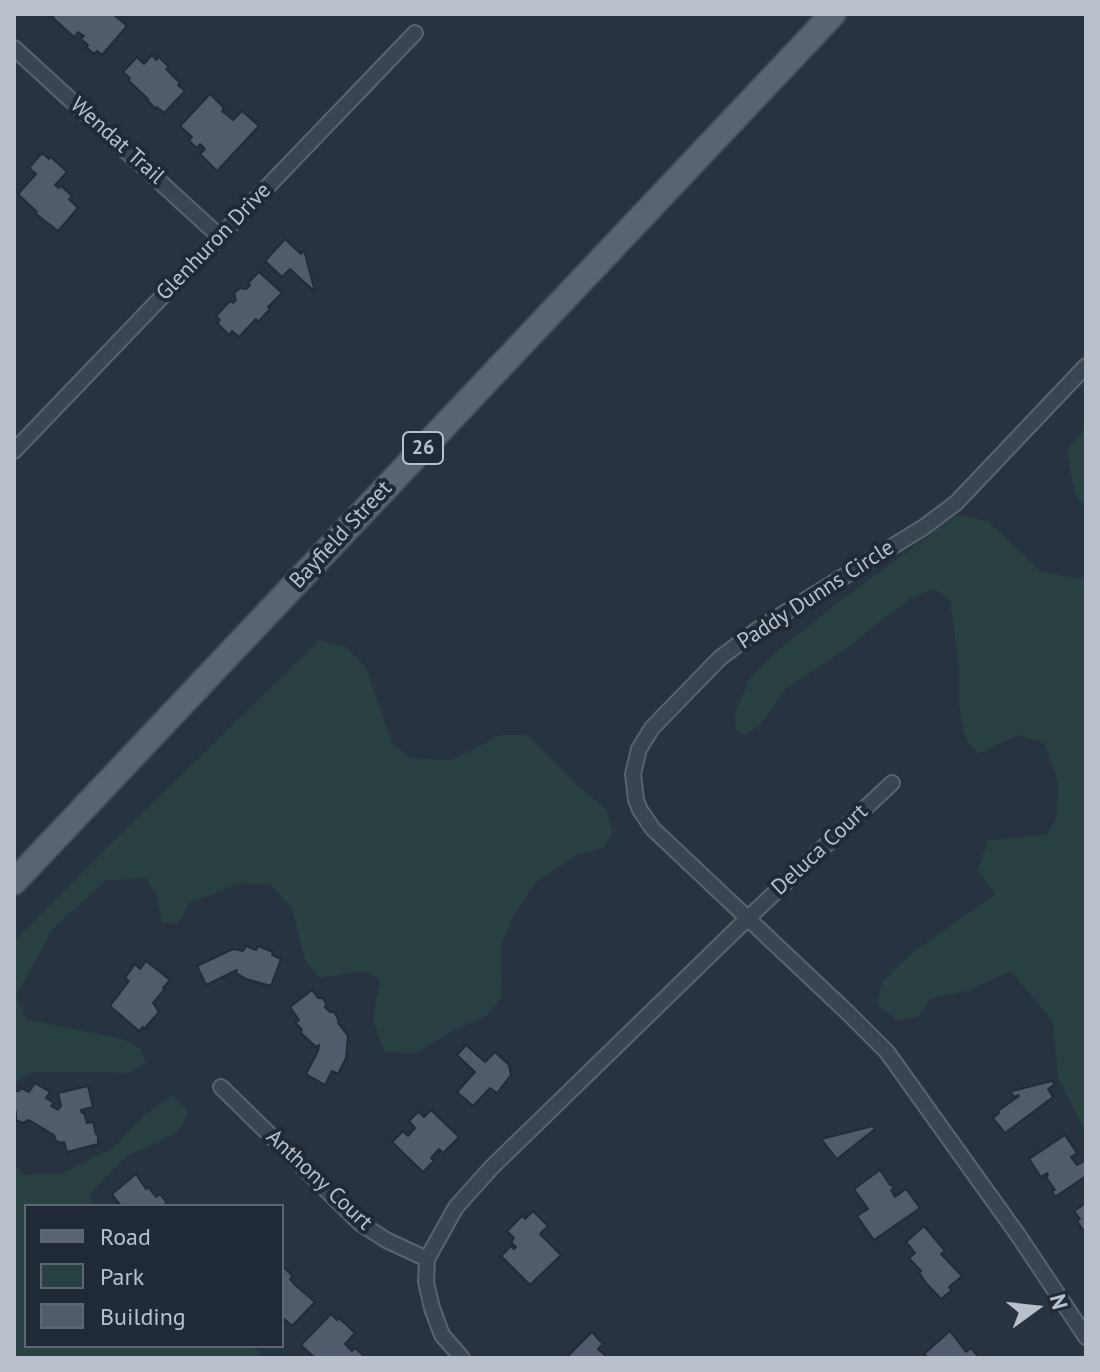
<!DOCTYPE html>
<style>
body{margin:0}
#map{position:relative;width:1100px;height:1372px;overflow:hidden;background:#273341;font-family:"PT Sans",sans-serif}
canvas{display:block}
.frame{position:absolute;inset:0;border:16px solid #b8c0cb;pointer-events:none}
.legend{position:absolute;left:24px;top:1204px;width:260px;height:144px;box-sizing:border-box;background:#202a36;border:2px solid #5d6672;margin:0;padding:10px 14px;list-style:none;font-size:24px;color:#b8c0cb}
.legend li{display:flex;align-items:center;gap:16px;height:40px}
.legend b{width:40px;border:2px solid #5d6672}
.north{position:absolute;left:996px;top:1268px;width:80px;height:80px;-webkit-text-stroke:6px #202a36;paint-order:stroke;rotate:75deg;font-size:22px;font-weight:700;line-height:32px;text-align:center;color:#b8c0cb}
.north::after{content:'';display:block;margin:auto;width:28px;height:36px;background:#b8c0cb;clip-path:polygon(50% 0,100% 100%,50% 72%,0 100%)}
</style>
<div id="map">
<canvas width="1100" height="1372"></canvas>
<div class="frame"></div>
<ul class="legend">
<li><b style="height:10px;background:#596471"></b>Road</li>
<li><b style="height:22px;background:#294042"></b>Park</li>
<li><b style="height:22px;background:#505c6c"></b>Building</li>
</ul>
<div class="north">N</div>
</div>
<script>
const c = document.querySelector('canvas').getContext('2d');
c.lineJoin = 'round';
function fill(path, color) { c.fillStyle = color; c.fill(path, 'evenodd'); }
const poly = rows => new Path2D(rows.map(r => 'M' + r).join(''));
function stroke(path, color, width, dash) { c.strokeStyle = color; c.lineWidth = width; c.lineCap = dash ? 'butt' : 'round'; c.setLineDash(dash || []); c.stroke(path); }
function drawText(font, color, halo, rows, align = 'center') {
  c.font = font + ' "PT Sans",sans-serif'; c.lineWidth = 8; c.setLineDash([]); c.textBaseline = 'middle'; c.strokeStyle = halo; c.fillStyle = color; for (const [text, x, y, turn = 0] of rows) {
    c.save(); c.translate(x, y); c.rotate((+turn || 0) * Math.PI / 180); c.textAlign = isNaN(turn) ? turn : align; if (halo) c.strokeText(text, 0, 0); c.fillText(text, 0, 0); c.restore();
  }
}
fill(poly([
 [1086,427,1086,505,1075,495,1067,450],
 [957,515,988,521,1042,572,1084,579,1086,578,1086,1132,1058,1079,1053,1022,1011,971,970,990,930,999,919,1017,896,1020,877,1004,882,982,914,951,996,894,977,870,989,840,1048,834,1057,816,1058,781,1044,743,1018,735,978,754,966,740,959,707,959,666,950,600,934,589,910,599,840,653,784,691,759,726,744,735,736,730,735,713,750,678,776,652,836,604],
 [320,640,344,646,365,665,392,743,409,758,453,760,500,735,527,735,577,785,606,809,613,833,603,848,575,856,537,881,516,911,501,944,502,997,487,1016,454,1030,414,1054,384,1051,373,1020,380,979,366,971,320,978,305,960,292,908,270,885,240,883,190,903,178,924,162,922,156,894,146,878,105,881,53,929,16,996,26,1019,123,1039,142,1050,145,1064,128,1073,32,1072,14,1083,14,941,111,843],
 [173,1095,189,1112,179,1130,163,1140,127,1156,89,1195,94,1206,26,1206,26,1346,254,1346,263,1358,14,1358,14,1164,23,1175,62,1173,113,1148,146,1113]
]), '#294042');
const building = poly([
 [55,14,113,14,127,26,102,55,97,51,94,54,86,47,88,45,81,39,84,36,78,32,74,37,52,17,55,14],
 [152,55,156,60,159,57,169,67,166,69,180,83,178,85,185,91,164,113,157,107,156,109,147,100,148,99,128,80,130,78,123,72,137,57,144,64,152,55],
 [210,94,224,108,222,111,233,120,242,111,259,126,217,171,200,154,205,149,200,144,197,148,189,141,192,137,180,126,210,94],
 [42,153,49,159,51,157,67,172,55,185,59,188,61,186,72,196,69,199,78,208,58,231,36,214,37,212,18,194,36,174,29,168,42,153],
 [285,239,301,254,304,250,315,292,290,269,282,277,265,261,285,239],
 [259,272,282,293,268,307,270,309,258,322,256,319,239,337,232,331,229,335,217,323,220,320,216,316,230,301,233,303,236,300,234,293,240,288,246,289,250,285,248,283,259,272],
 [246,946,256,950,258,946,273,952,272,955,281,959,271,986,246,979,236,973,237,970,206,985,197,966,233,949,243,951,246,946],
 [146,961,170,980,163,988,165,989,153,1003,159,1012,144,1029,143,1027,139,1031,110,1006,129,981,125,978,135,964,140,969,146,961],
 [312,990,318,998,322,998,326,1003,325,1007,330,1012,334,1012,338,1019,338,1023,348,1036,346,1058,338,1074,332,1071,325,1085,306,1074,318,1051,319,1045,316,1047,300,1032,302,1030,295,1022,299,1020,290,1007,312,990],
 [466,1045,485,1062,495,1052,509,1065,511,1075,497,1093,490,1088,473,1106,457,1092,475,1072,457,1055,466,1045],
 [1052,1081,1055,1084,1048,1089,1053,1097,1005,1133,993,1118,999,1113,998,1111,1019,1096,1018,1095,1015,1097,1011,1092,1008,1092,1052,1081],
 [35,1083,50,1092,46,1098,54,1103,51,1106,58,1110,61,1106,58,1093,88,1086,93,1107,81,1110,82,1113,84,1113,87,1123,93,1122,96,1134,98,1135,98,1144,67,1152,64,1142,61,1143,56,1141,54,1135,29,1120,23,1123,16,1120,16,1112,14,1111,14,1091,19,1091,21,1088,29,1092,35,1083],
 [431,1110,459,1137,443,1153,439,1149,431,1158,434,1161,423,1172,392,1142,403,1131,408,1136,415,1128,409,1121,418,1112,424,1117,431,1110],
 [873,1126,875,1129,837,1159,821,1139,873,1126],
 [1065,1135,1077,1153,1071,1157,1077,1165,1086,1160,1086,1176,1055,1197,1052,1191,1055,1190,1046,1177,1048,1175,1047,1173,1041,1177,1029,1159,1065,1135],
 [880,1170,890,1185,891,1184,894,1188,891,1190,895,1197,906,1189,920,1208,874,1240,857,1216,868,1209,854,1189,880,1170],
 [136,1174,146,1189,148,1187,156,1197,160,1194,167,1203,165,1204,166,1206,121,1206,112,1194,136,1174],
 [1086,1203,1086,1229,1083,1230,1077,1221,1080,1219,1074,1211,1086,1203],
 [533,1211,548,1226,540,1234,561,1255,530,1285,501,1256,511,1246,514,1249,516,1247,511,1242,514,1238,507,1231,522,1216,525,1219,533,1211],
 [924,1226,945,1251,941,1254,962,1276,949,1287,952,1290,941,1299,927,1284,919,1273,921,1271,909,1258,915,1253,906,1242,924,1226],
 [282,1266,293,1276,290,1279,295,1285,315,1302,292,1326,282,1317,282,1266],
 [331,1314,337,1320,339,1318,355,1333,345,1344,352,1351,355,1348,364,1356,361,1358,315,1358,301,1345,331,1314],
 [950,1331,966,1352,971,1348,979,1358,928,1358,924,1354,950,1331],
 [592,1332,603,1344,598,1349,608,1358,566,1358,592,1332]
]);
fill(building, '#505c6c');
stroke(building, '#222c38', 2);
const street = poly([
 [14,48,219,236],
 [1086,366,956,503,924,527,757,630,720,658,652,728,639,749,633,774,636,800,640,810,653,829,847,1012,887,1052,1018,1235,1086,1337],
 [14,451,415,33],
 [221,1087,360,1223,386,1240,427,1259],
 [462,1358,442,1335,432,1308,426,1282,427,1259,456,1207,492,1167,748,918,892,783]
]);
const primary = poly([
 [14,882,833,14]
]);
stroke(street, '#59636e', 18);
stroke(primary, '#454e5a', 28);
stroke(street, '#3b4551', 14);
stroke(primary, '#596471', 24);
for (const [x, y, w] of [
 [423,448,40]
]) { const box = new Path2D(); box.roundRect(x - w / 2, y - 16, w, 32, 6); c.fillStyle = '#202a36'; c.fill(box); stroke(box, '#b8c0cb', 2); }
drawText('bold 20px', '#b8c0cb', null, [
 ["26",423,448]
]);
drawText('22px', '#b8c0cb', '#202a36', [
 ["Wendat Trail",117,141,42],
 ["Glenhuron Drive",214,242,-46],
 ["Bayfield Street",341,535,-47],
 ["Paddy Dunns Circle",816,595,-33],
 ["Deluca Court",820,850,-43],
 ["Anthony Court",319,1180,43]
]);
</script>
